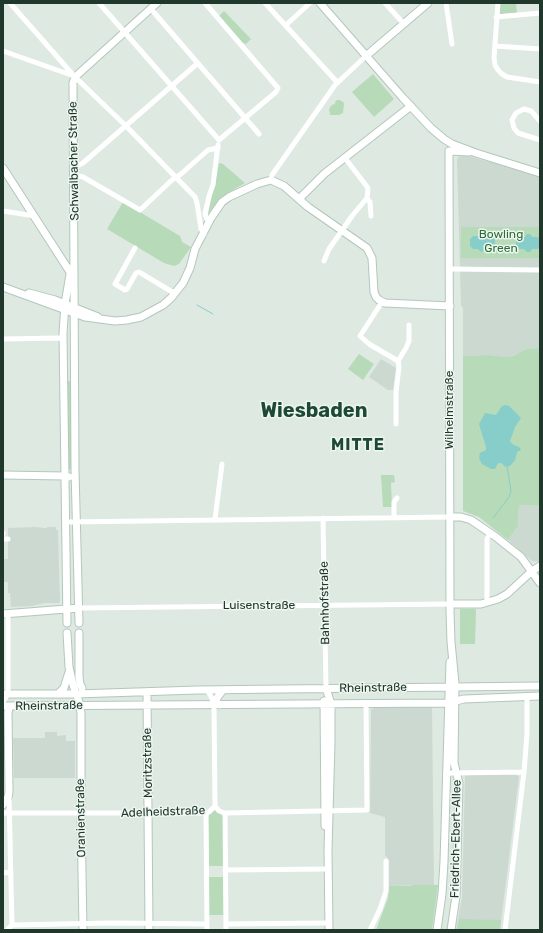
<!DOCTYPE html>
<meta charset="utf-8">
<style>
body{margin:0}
#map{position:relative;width:543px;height:933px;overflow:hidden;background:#dee9e2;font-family:Rubik,sans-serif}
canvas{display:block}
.frame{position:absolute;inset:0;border:4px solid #20382c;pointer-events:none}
</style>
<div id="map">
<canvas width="543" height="933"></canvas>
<div class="frame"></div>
</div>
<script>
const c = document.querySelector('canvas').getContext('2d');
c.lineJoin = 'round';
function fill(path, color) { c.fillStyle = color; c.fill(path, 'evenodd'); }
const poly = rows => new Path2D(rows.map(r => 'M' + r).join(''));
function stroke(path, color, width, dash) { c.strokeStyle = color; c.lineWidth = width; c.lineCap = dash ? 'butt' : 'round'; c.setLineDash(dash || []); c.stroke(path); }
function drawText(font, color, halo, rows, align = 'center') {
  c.font = font + ' Rubik,sans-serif'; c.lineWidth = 3; c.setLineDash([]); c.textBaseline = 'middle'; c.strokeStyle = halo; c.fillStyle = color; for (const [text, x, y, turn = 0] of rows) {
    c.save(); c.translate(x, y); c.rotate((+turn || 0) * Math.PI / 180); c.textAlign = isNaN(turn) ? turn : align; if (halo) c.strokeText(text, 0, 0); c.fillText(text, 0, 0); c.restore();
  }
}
fill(poly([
 [466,155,485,161,492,162,540,177,540,348,531,349,508,357,488,355,463,356,463,309,461,305,457,160,458,157],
 [381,359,396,368,393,390,388,390,369,377],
 [519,505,540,506,540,562,532,561,508,540,518,526],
 [35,527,45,528,47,528,47,527,56,527,56,530,58,530,60,602,59,603,45,603,31,606,11,607,10,593,8,593,8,582,3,582,3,559,8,559,8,528],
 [432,706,434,885,389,886,389,860,385,855,385,817,370,813,371,709,378,707],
 [45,732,57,732,57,736,66,735,66,741,75,741,75,778,14,778,13,738,45,738],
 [465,775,516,774,519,777,500,930,456,930,462,897]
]), '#ccd9d0');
fill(poly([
 [500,3,516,3,517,13,500,14],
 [224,11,251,39,246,44,243,43,219,16],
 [373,74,394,99,374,117,352,92],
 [337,100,340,100,344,103,343,113,339,115,330,115,330,112,329,111,330,107,332,105,335,104,335,102],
 [219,163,223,164,245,183,221,197,208,214],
 [123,202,180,236,182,242,191,247,179,264,174,266,164,263,107,229],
 [461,227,540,227,540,258,461,258],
 [540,348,540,506,519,505,518,526,508,540,479,517,463,511,463,356,488,355,508,357,515,355,527,349],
 [359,354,374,364,363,380,348,369],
 [66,381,72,381,73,469,69,469,69,448,66,438],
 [381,475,394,475,395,482,391,483,392,507,383,507],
 [460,609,476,609,475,644,460,644],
 [215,810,224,817,224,866,209,866,208,816],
 [209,877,223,877,224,915,209,915],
 [412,885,438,885,432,930,376,930,388,898,389,886,412,886],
 [459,919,501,920,500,930,457,930]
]), '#b7dab9');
fill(poly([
 [481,234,484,234,486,237,492,236,495,239,495,246,492,247,492,249,486,249,481,252,478,249,473,249,470,246,470,239,473,236,479,236],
 [527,234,530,234,532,237,538,237,540,239,540,246,538,249,532,249,530,252,527,252,524,249,519,249,516,246,516,239,519,237,525,237],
 [505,405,509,406,521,418,515,427,510,441,512,444,519,447,521,450,517,452,515,460,510,466,506,467,501,463,498,463,495,469,491,469,482,464,479,458,480,453,486,450,486,447,479,424,485,413,496,415,502,406]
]), '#87cdc9');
stroke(poly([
 [197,305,213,314],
 [493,518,509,497,511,491,507,466]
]), '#87cdc9', 1);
const secondary = poly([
 [320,3,403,98,431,128,444,139,452,144,476,153,540,173],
 [366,56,428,3],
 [449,151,450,611,451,642,455,683,454,763,459,783,456,896,451,930],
 [449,151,469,152],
 [3,168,70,272],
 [299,199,324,174,411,106],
 [3,287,85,317,115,321,127,320,141,317,163,305,171,298,183,283,190,268,195,249,211,218,222,202,229,197,257,184,271,180,284,186,308,207,367,248,372,258,374,292,376,297,379,300,385,303,450,306],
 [29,293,55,300,98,317],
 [3,475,65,476,69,477],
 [450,517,461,517,471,520,496,537,521,557,540,583],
 [450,604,481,604,498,599,507,594,532,571,540,566],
 [3,614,79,608],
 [67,623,63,333,65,304,71,268],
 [79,623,75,470,73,83,75,77,157,3],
 [67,633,69,667,73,685,79,702,81,713,81,814,83,930],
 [79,633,79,677,80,684,82,688],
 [326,688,331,704,331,743,328,850,329,930],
 [147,692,149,930],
 [3,694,76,694,197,690,540,686],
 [58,694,64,688,69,672],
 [324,701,325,826],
 [220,705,217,703,216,699,223,690],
 [3,706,448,703,464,699,540,696],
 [3,805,8,797,9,792,8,712,10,706],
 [437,930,442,894,444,862,450,662]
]);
stroke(secondary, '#b2c8bb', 9);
stroke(poly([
 [10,3,75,77,126,126,195,197,197,203,201,229,204,234],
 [99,3,219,140],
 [205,3,278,88,276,92,219,140],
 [265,3,337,82],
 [385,3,404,24],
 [446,3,452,44],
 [498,3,494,58,495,65,498,70,502,74,507,77,540,82],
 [151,9,259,134],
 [496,17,540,13],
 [286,25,310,3],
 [495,46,540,49],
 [3,51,74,76],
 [540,121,531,111,524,109,516,113,512,120,514,128,518,133,540,140],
 [345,158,368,188,367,198,370,202,371,216],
 [74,166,79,165,83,163,198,63],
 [74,175,83,177,140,210,172,180,181,174,208,150,218,148],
 [271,180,272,175,335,85,366,56],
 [3,211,35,216],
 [210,221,207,219,205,214,209,196,213,185,218,145],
 [135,248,115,284,125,290,127,289,136,273,139,272,174,293],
 [324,261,329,249,352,216,367,198],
 [450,269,540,270],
 [382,302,360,336,369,344,398,361],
 [3,339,59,338,63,339],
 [398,361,406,348,409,341,409,325],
 [396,424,396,392,399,367,398,361],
 [323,518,326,688],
 [394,518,394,502,397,498],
 [215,519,222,464],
 [66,522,450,517],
 [3,534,3,533],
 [3,539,8,539],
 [487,602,487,539,490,533],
 [79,608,450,604],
 [207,690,211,696,214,705,215,806],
 [3,702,8,694,8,614],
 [446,775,451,773,524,772],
 [9,796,12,925],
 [215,806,219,811,225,813,367,810,366,703],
 [3,813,206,813,209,812,215,806],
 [206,813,207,930],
 [225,813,226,930],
 [225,870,328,869],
 [3,873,11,872],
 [226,924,329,923],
 [12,925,112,923,207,924],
 [7,930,12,925],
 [370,930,380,909,386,891,386,861],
 [505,930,524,772,527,734,527,696]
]), '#fff', 5);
stroke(secondary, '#fff', 7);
drawText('12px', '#20382c', '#eef6f0', [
 ["Schwalbacher Straße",74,161,-91],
 ["Wilhelmstraße",450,410,-90],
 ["Bahnhofstraße",325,603,-91],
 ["Luisenstraße",259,606],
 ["Rheinstraße",373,688,-1],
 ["Rheinstraße",49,706,-1],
 ["Moritzstraße",148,763,-91],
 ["Adelheidstraße",163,812,-2],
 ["Oranienstraße",81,818,-91],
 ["Friedrich-Ebert-Allee",456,839,-89]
]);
drawText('12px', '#2c6d37', '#eef6f0', [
 ["Bowling",501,235],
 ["Green",501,249]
]);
c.letterSpacing = '1px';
drawText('bold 16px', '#1d4935', '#eef6f0', [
 ["MITTE",358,445]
]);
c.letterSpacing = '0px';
drawText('bold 20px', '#1d4935', '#eef6f0', [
 ["Wiesbaden",314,411]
]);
</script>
